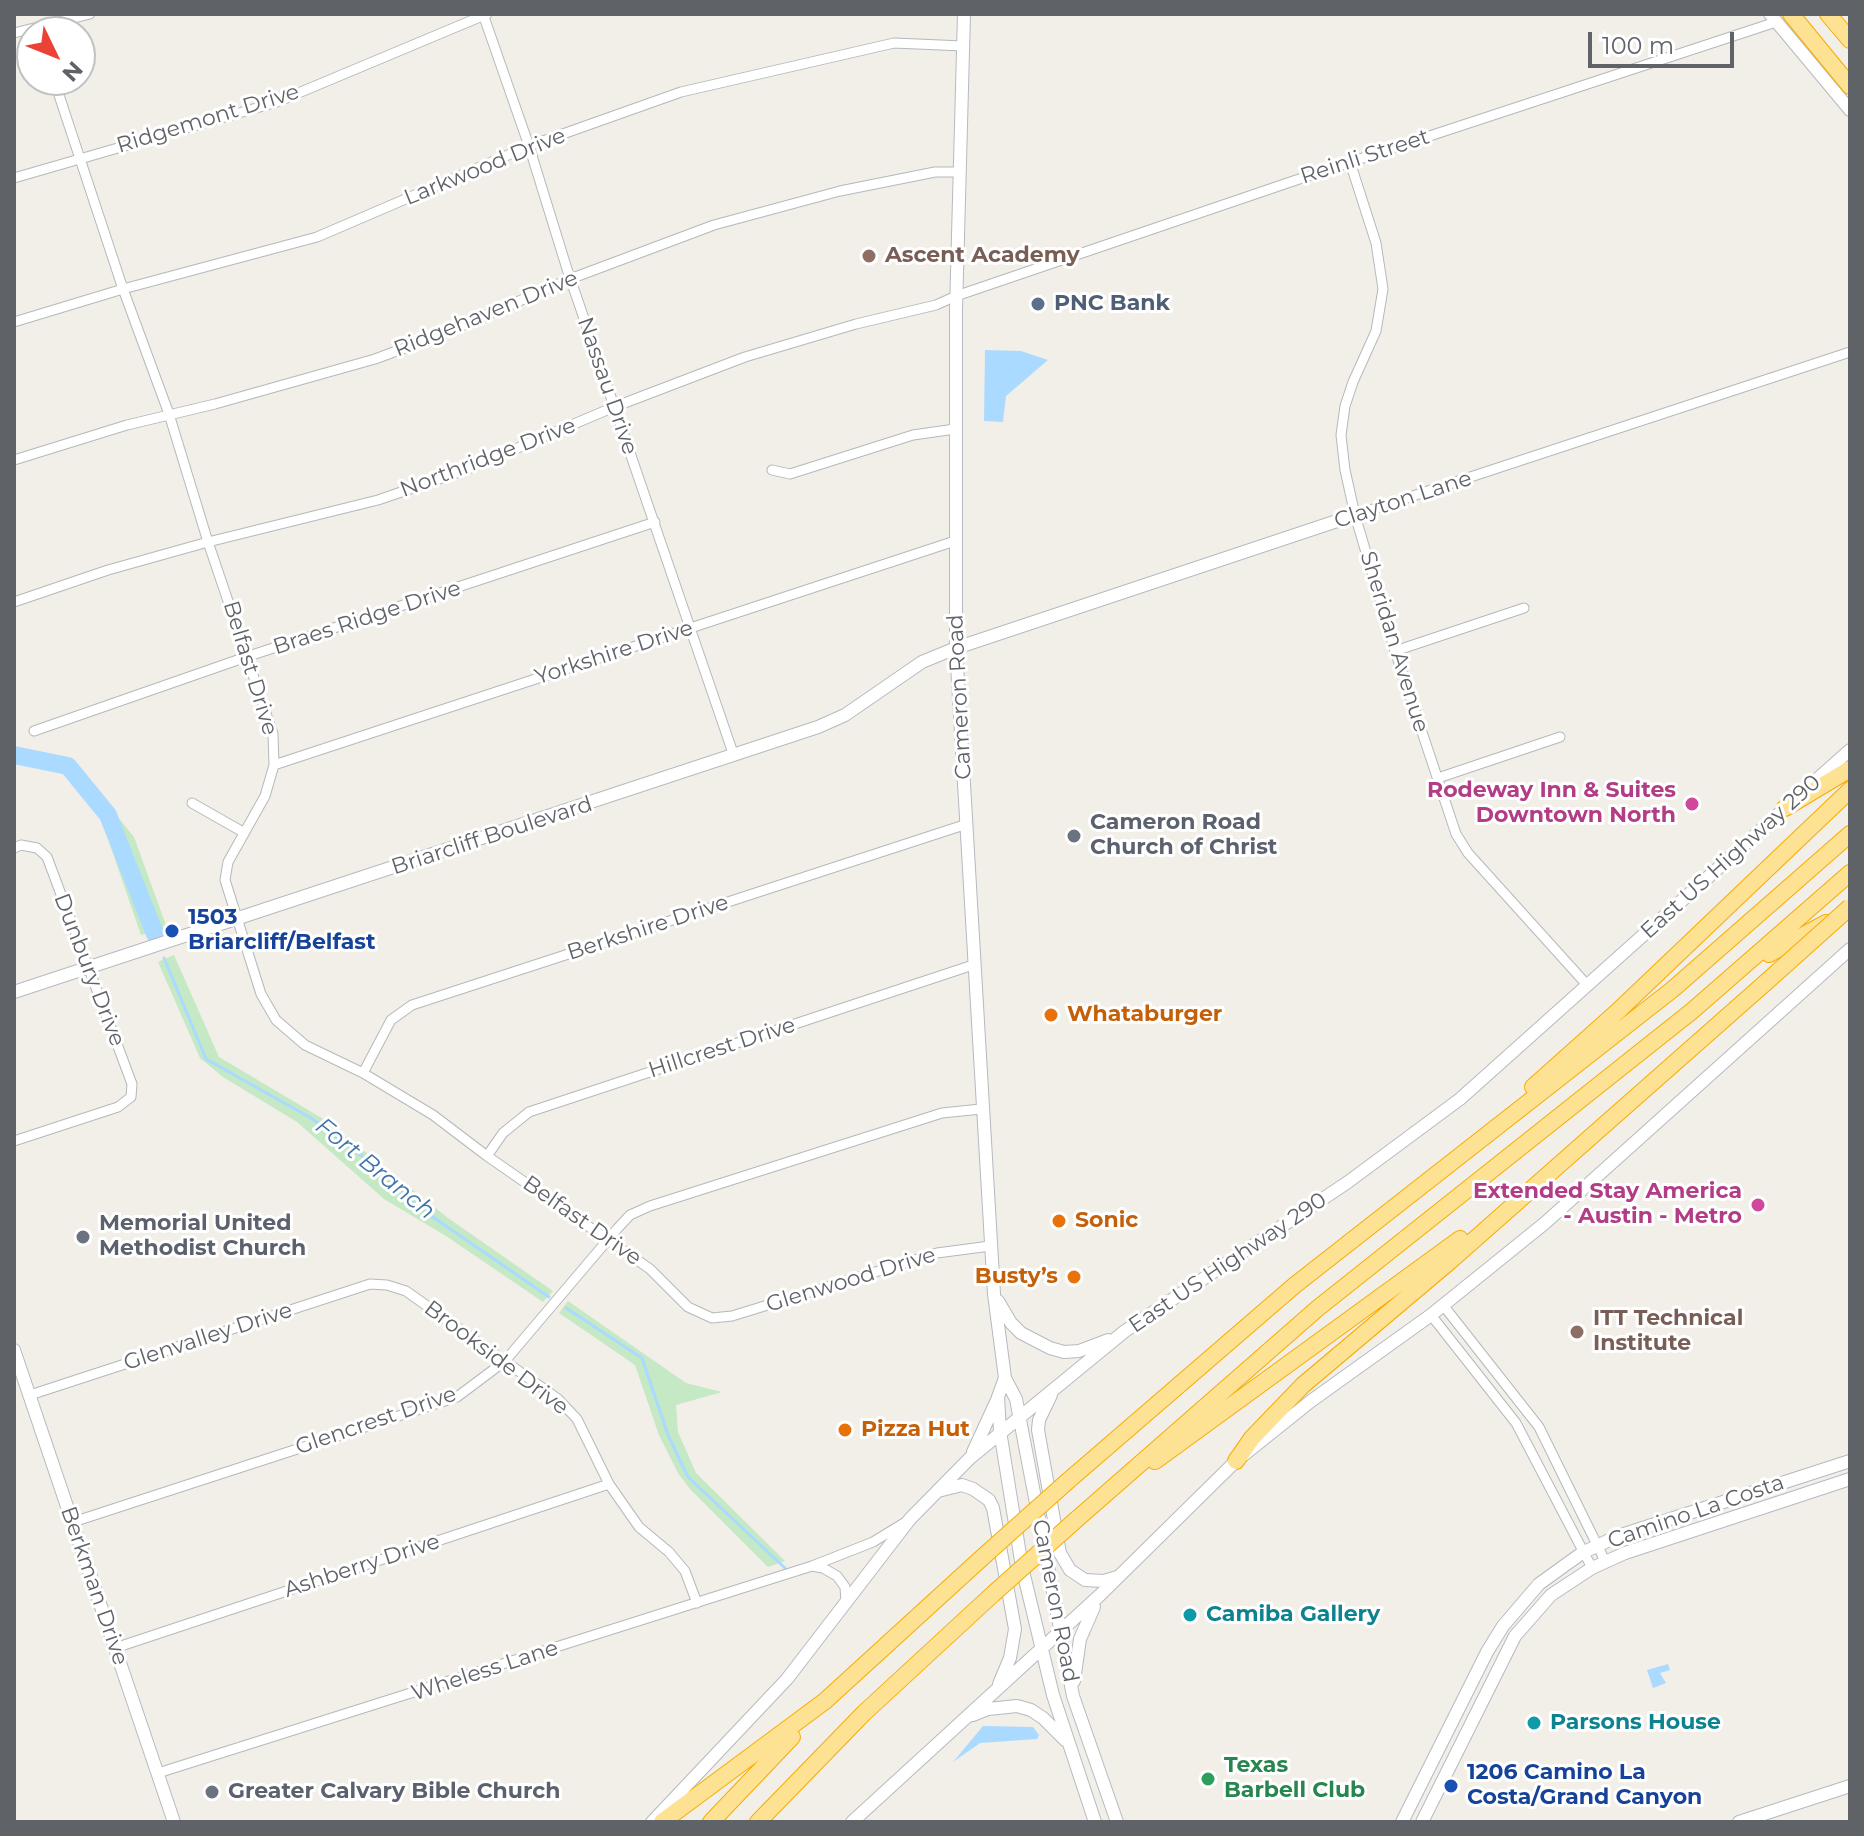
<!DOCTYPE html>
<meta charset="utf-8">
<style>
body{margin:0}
#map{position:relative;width:1864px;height:1836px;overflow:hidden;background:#f1efe8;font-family:Montserrat,sans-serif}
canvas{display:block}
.frame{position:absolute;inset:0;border:16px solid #5f6368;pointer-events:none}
.north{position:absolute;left:16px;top:16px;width:80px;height:80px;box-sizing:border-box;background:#fff;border:2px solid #bfc1c3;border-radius:50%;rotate:133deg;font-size:22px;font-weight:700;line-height:32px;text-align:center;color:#5f6368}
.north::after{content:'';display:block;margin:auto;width:28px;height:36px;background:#ea4335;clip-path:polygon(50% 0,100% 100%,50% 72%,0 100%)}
.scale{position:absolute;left:1588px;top:32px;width:146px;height:36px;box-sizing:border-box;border:4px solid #5f6368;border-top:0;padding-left:10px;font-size:24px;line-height:28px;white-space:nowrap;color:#5f6368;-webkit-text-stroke:6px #fff;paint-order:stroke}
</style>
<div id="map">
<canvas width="1864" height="1836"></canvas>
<div class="frame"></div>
<div class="north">N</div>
<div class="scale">100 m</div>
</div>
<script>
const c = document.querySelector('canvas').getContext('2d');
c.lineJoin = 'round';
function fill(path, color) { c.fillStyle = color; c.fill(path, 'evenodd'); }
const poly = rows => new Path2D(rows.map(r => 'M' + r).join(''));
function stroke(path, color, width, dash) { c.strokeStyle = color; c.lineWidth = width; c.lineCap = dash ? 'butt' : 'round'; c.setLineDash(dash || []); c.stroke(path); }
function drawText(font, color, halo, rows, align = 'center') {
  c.font = font + ' Montserrat,sans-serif'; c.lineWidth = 6; c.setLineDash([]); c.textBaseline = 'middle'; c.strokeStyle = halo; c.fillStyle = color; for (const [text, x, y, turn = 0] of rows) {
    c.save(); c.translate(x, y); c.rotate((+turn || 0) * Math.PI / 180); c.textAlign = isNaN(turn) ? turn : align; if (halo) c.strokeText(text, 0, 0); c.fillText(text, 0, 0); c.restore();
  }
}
fill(poly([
 [14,748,76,765,134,837,167,928,141,935,101,819,62,771,14,762],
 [174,955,219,1057,325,1120,448,1218,553,1291,543,1302,446,1236,384,1199,297,1122,223,1077,200,1058,158,962],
 [568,1301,686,1383,722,1392,676,1405,678,1432,696,1473,785,1561,768,1567,690,1489,678,1473,659,1435,635,1365,559,1313]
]), '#c5e8c5');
fill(poly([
 [985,350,1021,351,1048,360,1006,396,1003,422,984,421],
 [1668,1664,1670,1670,1660,1673,1666,1683,1653,1688,1647,1670],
 [983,1726,1033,1727,1039,1735,1037,1739,980,1743,953,1762]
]), '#aadaff');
stroke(poly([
 [164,958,206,1059,311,1118,390,1177,414,1204,549,1297],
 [566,1308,642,1358,668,1435,688,1477,786,1569]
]), '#aadaff', 3);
stroke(poly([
 [14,755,68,766,108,815,155,934]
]), '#aadaff', 18);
const street = poly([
 [483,14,529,146,567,269,734,756],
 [14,33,90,14],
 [54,80,123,289,169,414,208,542,273,734,274,765,265,796,228,862,225,880,261,994,276,1020,305,1045,363,1073,433,1115,487,1156,650,1269,688,1307,712,1318,732,1316,937,1253,990,1246],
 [1350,162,1376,243,1383,289,1376,331,1353,382,1345,406,1341,435,1345,470,1355,515,1395,651,1456,834,1468,853,1588,986],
 [14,178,277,102,487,14],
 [14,322,123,289,317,237,529,146,681,92,894,43,963,46],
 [14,460,127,425,215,404,375,359,445,333,570,279,714,225,840,191,935,172,958,172],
 [772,470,790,474,913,435,955,429],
 [1355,515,1850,352],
 [14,602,108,570,208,542,378,500,468,469,614,407,745,357,856,324,936,305,956,296,1308,176,1776,22],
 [1395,651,1524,608],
 [34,731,249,656,655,522],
 [274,765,955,541],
 [1438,778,1560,737],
 [192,803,243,832],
 [14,848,21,845,37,848,47,857,132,1084,131,1097,118,1107,14,1141],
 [363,1073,391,1020,412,1005,967,824],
 [487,1156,503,1133,529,1112,973,965],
 [1443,1305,1539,1427,1605,1561],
 [1431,1315,1516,1423,1592,1568],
 [30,1395,370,1284,387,1285,406,1291,558,1399,577,1419,609,1484,639,1527,669,1552,685,1571,697,1603],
 [73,1522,457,1397,505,1361,617,1229,630,1215,650,1206,942,1113,981,1109],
 [812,1566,823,1568,837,1576,845,1587,846,1602],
 [115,1648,609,1484],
 [158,1773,812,1566,873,1542,904,1523]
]);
const secondary = poly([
 [964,14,956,310,956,648,994,1294,1005,1378,1016,1399,1073,1696,1117,1822],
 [1770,14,1850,110],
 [1805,790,1850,750],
 [14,992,818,727,845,715,922,662,956,648,1355,515],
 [998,1301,1011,1323,1021,1333,1050,1348,1064,1352,1079,1351,1108,1340],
 [14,1350,174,1822],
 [1005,1378,998,1397,1000,1431,1022,1567,1053,1695,1095,1822],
 [1051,1395,1039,1420,1038,1430,1060,1553,1070,1570,1085,1580,1104,1581,1117,1577],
 [973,1452,997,1400],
 [938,1491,962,1485,973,1489,989,1500,993,1508,1015,1629,1010,1658,999,1684],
 [1074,1681,1080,1639,1094,1607],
 [973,1715,988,1709,1017,1706,1031,1710,1043,1718,1065,1740],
 [652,1822,787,1679,910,1519,970,1458,1125,1331,1348,1182,1460,1099,1791,803],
 [852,1822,1100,1595,1236,1461,1311,1401,1431,1315,1545,1223,1850,949],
 [1402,1822,1487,1652,1503,1626,1539,1584,1582,1553,1618,1536,1850,1461],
 [1422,1822,1515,1636,1551,1595,1592,1568,1625,1553,1850,1479],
 [1739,1822,1850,1786]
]);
const highway = poly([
 [1791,14,1850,86],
 [1828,14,1850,40],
 [1785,808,1850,769],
 [1769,954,1826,923],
 [1533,1087,1617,1012,1850,790],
 [1155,1461,1460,1239],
 [1236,1461,1252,1438,1303,1385,1449,1262,1764,984],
 [1069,1480,1295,1285,1673,989,1850,834],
 [1077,1519,1318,1308,1692,1011,1850,873],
 [662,1822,825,1701,985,1555],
 [711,1822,792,1737],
 [758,1822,864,1713,993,1594]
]);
stroke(street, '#b5b8bc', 11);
stroke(secondary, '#b6babf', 14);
stroke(highway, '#f9ab00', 18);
stroke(street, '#fff', 9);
stroke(secondary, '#fff', 12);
stroke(highway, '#fde293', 16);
const highwayBridge = poly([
 [1764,984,1850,907],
 [985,1555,1069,1480],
 [993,1594,1077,1519]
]);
stroke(highwayBridge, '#f9ab00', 18, []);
stroke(highwayBridge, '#fde293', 16);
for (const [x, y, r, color] of [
 [869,256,8,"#8d6e63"],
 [1038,304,8,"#5c6f8a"],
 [1692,804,8,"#d1479c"],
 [1074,836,8,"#6b7280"],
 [172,931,8,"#1a4fb4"],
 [1051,1015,8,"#e8710a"],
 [1758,1205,8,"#d1479c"],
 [1059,1221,8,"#e8710a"],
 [83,1237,8,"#6b7280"],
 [1074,1277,8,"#e8710a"],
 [1577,1332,8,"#8d6e63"],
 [845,1430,8,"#e8710a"],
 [1190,1615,8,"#0f9aa8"],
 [1534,1723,8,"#0f9aa8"],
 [1208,1779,8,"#2e9e5b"],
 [1451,1786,8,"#1a4fb4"],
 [212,1792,8,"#6b7280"]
]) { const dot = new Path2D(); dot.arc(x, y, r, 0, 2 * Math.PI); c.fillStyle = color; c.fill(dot); stroke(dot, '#fff', 3); }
drawText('22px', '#5f6368', '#fff', [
 ["Ridgemont Drive",208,119,-17],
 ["Reinli Street",1365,157,-18],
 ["Larkwood Drive",485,167,-22],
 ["Ridgehaven Drive",486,314,-22],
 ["Nassau Drive",607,386,71],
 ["Northridge Drive",488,458,-21],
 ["Clayton Lane",1403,500,-18],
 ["Braes Ridge Drive",367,618,-18],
 ["Sheridan Avenue",1394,642,73],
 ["Yorkshire Drive",614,653,-18],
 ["Belfast Drive",250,668,73],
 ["Cameron Road",960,697,-93],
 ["Briarcliff Boulevard",492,836,-18],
 ["East US Highway 290",1731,857,-42],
 ["Berkshire Drive",648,928,-18],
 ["Dunbury Drive",89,970,69],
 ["Hillcrest Drive",722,1048,-18],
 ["Belfast Drive",582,1221,35],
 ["East US Highway 290",1228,1263,-34],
 ["Glenwood Drive",851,1280,-17],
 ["Glenvalley Drive",208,1337,-18],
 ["Brookside Drive",496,1358,37],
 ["Glencrest Drive",376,1421,-19],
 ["Camino La Costa",1696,1512,-19],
 ["Ashberry Drive",362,1566,-18],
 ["Berkman Drive",94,1586,71],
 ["Cameron Road",1055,1601,79],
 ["Wheless Lane",485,1671,-18]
]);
drawText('bold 22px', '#785e54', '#fff', [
 ["Ascent Academy",885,256],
 ["ITT Technical",1593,1319],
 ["Institute",1593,1344]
], 'left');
drawText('bold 22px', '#4e5e75', '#fff', [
 ["PNC Bank",1054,304]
], 'left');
drawText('bold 22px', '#b23c85', '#fff', [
 ["Rodeway Inn & Suites",1676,791],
 ["Downtown North",1676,816],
 ["Extended Stay America",1742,1192],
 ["- Austin - Metro",1742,1217]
], 'right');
drawText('bold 22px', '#5b616d', '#fff', [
 ["Cameron Road",1090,823],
 ["Church of Christ",1090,848],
 ["Memorial United",99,1224],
 ["Methodist Church",99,1249],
 ["Greater Calvary Bible Church",228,1792]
], 'left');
drawText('bold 22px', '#164399', '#fff', [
 ["1503",188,918],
 ["Briarcliff/Belfast",188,943],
 ["1206 Camino La",1467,1773],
 ["Costa/Grand Canyon",1467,1798]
], 'left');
drawText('bold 22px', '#c56008', '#fff', [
 ["Whataburger",1067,1015],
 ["Sonic",1075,1221],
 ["Busty’s",1058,1277,"right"],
 ["Pizza Hut",861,1430]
], 'left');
drawText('bold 22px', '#0d838f', '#fff', [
 ["Camiba Gallery",1206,1615],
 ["Parsons House",1550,1723]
], 'left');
drawText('bold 22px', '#27864d', '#fff', [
 ["Texas",1224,1766],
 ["Barbell Club",1224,1791]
], 'left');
drawText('italic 24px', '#4174aa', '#fff', [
 ["Fort Branch",375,1169,39]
]);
</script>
